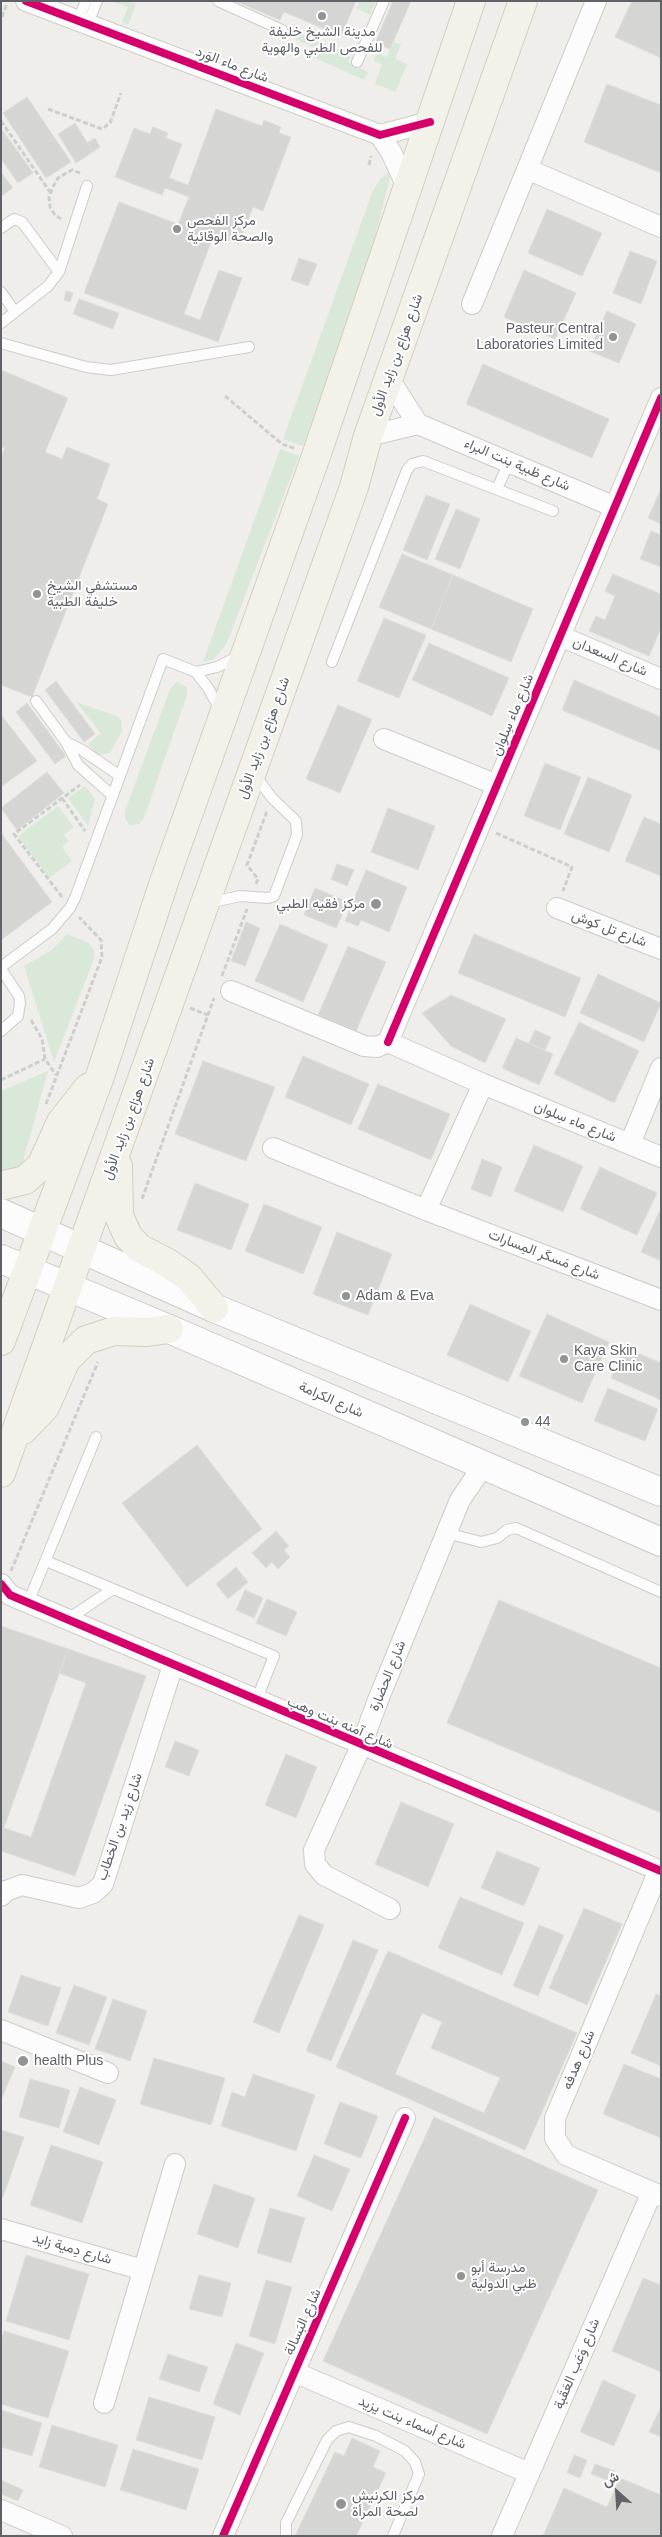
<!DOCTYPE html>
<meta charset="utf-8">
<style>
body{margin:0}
#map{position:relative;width:662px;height:2537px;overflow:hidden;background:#efeeea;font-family:Arial,Vazirmatn,sans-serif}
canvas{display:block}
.frame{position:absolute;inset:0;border:2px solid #606267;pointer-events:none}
.north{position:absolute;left:592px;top:2467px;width:50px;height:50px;-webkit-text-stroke:4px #fff;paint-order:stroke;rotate:334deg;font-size:14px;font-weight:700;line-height:20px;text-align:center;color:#606267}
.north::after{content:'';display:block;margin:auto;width:18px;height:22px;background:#606267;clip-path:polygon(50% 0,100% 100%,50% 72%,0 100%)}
</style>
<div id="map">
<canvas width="662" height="2537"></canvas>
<div class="frame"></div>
<div class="north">ش</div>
</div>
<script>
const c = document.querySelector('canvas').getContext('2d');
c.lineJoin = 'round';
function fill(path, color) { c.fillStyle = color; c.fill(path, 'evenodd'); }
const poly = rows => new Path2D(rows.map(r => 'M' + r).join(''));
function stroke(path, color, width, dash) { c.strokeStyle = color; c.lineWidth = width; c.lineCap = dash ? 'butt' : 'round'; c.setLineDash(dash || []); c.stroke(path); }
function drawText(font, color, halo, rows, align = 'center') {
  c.font = font + ' Arial,Vazirmatn,sans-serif'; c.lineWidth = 4; c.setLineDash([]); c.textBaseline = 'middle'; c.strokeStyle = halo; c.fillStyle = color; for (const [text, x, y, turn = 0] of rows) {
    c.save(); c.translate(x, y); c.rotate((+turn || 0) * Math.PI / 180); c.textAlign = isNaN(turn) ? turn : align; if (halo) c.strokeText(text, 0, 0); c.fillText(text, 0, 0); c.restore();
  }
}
fill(poly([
 [129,1,136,4,128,25,122,22,128,7,114,2],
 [360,1,376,1,370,15,356,8],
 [292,29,351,56,348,62,368,72,364,80,313,57,317,49,289,36],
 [393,42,401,44,395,59,407,64,396,92,375,84,382,64,374,61,376,53,387,57],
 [392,170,359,300,303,446,283,439,372,193,380,179],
 [280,449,299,456,226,645,214,659,203,662],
 [177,682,187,687,187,695,144,818,139,824,130,825,125,819,125,811,170,689],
 [76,702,117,716,121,720,122,731,110,753,97,755,88,744,101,733],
 [85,786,95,799,88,826,68,798],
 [58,806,74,827,64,835,69,841,62,847,72,861,49,878,18,836],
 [67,934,89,943,94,950,94,959,54,1062,24,966,52,950],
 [48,1071,22,1165,19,1170,1,1179,1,1091]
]), '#dae8da');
const building = poly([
 [235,1,356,1,341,36,284,12,280,20,235,1],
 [393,1,411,1,390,49,375,43,393,1],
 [632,1,661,2,661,58,615,37,632,1],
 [607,84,661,105,661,173,584,142,607,84],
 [27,97,71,162,46,178,3,113,27,97],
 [216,109,262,126,264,120,281,127,279,133,291,137,263,211,253,207,239,244,214,234,184,314,200,320,219,270,242,278,218,342,84,293,119,202,178,224,189,197,165,188,162,195,115,177,134,128,150,134,153,127,168,133,166,138,182,144,169,178,188,185,216,109],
 [75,123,93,152,76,163,58,134,75,123],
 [1,128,33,173,18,183,1,159,1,128],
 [95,138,100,147,93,152,87,143,95,138],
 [1,172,13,188,1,196,1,172],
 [547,209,602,233,582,276,528,253,547,209],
 [630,251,657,261,641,304,613,293,630,251],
 [299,258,317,264,308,286,291,280,299,258],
 [524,270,576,293,555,339,504,317,524,270],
 [66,291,73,293,70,302,64,300,66,291],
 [79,299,119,313,113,329,73,314,79,299],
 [607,311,636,324,619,363,589,351,607,311],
 [483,364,609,419,592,458,466,404,483,364],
 [1,370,68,398,45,452,62,459,67,447,110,464,97,499,108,504,32,697,1,685,1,457,5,448,1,447,1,370],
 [661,489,661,524,648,518,661,489],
 [426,495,450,504,427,560,403,550,426,495],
 [456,509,480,519,460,569,435,559,456,509],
 [651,531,661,535,661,567,640,559,651,531],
 [402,554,453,575,431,629,379,607,402,554],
 [613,574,661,594,661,628,649,656,589,631,596,616,605,620,615,596,605,591,613,574],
 [453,575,533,609,511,662,431,629,453,575],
 [384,618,426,635,399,698,357,681,384,618],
 [429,643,509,678,492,716,412,680,429,643],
 [574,680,661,717,661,751,562,710,574,680],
 [56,681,95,734,84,742,45,690,56,681],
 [27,703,66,756,55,764,16,712,27,703],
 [338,705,372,719,340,793,306,779,338,705],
 [1,715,37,761,1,787,1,715],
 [545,763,581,777,560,830,524,816,545,763],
 [47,772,64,793,17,830,1,808,47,772],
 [588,777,632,795,609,852,564,834,588,777],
 [388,808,435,826,418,870,371,852,388,808],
 [644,817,661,824,661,876,625,861,644,817],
 [1,833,52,902,1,940,1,833],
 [337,864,354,870,347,886,331,879,337,864],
 [366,870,407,887,389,932,361,920,358,926,345,921,366,870],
 [315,888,348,902,336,928,304,915,315,888],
 [246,922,260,928,245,966,231,961,246,922],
 [280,924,328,945,303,1002,255,981,280,924],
 [474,934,581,978,565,1017,458,973,474,934],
 [348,946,386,962,356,1031,318,1015,348,946],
 [598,974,661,1003,644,1042,580,1013,598,974],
 [451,995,506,1019,485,1063,451,1046,422,1013,451,995],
 [579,1022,639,1051,614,1103,554,1074,579,1022],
 [535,1030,551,1037,545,1050,529,1043,535,1030],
 [516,1038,553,1054,539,1085,502,1068,516,1038],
 [303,1056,369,1084,351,1125,285,1097,303,1056],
 [203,1061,275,1087,246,1161,175,1134,203,1061],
 [378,1084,450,1114,431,1160,358,1129,378,1084],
 [534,1145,583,1166,563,1212,514,1191,534,1145],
 [482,1159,502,1167,491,1197,471,1189,482,1159],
 [600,1167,657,1193,637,1235,580,1209,600,1167],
 [195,1183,249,1204,231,1250,177,1230,195,1183],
 [264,1204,322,1227,303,1274,245,1251,264,1204],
 [659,1212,661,1213,661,1261,641,1252,659,1212],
 [337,1232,392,1254,368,1315,313,1294,337,1232],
 [470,1304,531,1331,508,1382,447,1355,470,1304],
 [547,1314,609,1342,582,1403,519,1376,547,1314],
 [624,1347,661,1363,661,1400,611,1378,624,1347],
 [608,1388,658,1409,645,1441,594,1421,608,1388],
 [197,1445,262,1529,187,1587,122,1503,197,1445],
 [276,1531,289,1546,284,1550,290,1557,278,1569,272,1562,266,1568,252,1553,276,1531],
 [236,1567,248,1582,228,1599,216,1584,236,1567],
 [245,1590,263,1598,254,1618,236,1610,245,1590],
 [267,1599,297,1612,286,1636,256,1623,267,1599],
 [499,1600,661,1668,661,1813,447,1723,499,1600],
 [1,1626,68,1649,1,1836,1,1626],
 [68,1649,146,1676,75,1876,1,1851,1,1836,4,1828,31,1837,86,1683,59,1673,68,1649],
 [175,1741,199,1750,189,1776,165,1767,175,1741],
 [286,1754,317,1767,296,1818,265,1805,286,1754],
 [401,1802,454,1824,428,1887,375,1864,401,1802],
 [497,1851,540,1868,524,1906,481,1888,497,1851],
 [460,1897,524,1923,502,1975,438,1948,460,1897],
 [584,1908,622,1924,587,2005,549,1988,584,1908],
 [299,1915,324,1925,279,2033,253,2022,299,1915],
 [539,1925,564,1935,538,1996,513,1986,539,1925],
 [353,1940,378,1950,331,2061,306,2051,353,1940],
 [388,1951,577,2033,525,2150,336,2067,388,1951],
 [422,2013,442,2022,431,2048,500,2078,484,2113,395,2074,422,2013],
 [21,1975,61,1988,48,2026,8,2012,21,1975],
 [74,1985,107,1997,89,2045,56,2033,74,1985],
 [656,1994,661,1996,661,2066,631,2053,656,1994],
 [113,1999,147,2011,130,2061,95,2049,113,1999],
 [154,2058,225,2078,211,2125,140,2104,154,2058],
 [1,2061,15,2067,1,2100,1,2061],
 [624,2064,661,2079,661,2138,603,2114,624,2064],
 [253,2074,315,2095,296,2151,221,2126,232,2092,245,2097,253,2074],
 [30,2079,70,2090,59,2128,19,2117,30,2079],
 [80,2087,116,2100,99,2145,63,2132,80,2087],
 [340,2102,378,2116,361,2158,324,2144,340,2102],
 [434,2117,598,2190,487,2434,323,2361,434,2117],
 [1,2130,24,2137,3,2197,1,2197,1,2130],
 [51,2145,103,2162,82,2223,30,2205,51,2145],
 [314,2155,350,2169,332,2211,297,2196,314,2155],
 [214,2184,255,2198,238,2248,197,2234,214,2184],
 [270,2208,305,2218,291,2263,257,2253,270,2208],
 [26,2255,89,2274,69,2340,6,2321,26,2255],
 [199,2275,231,2283,222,2317,189,2309,199,2275],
 [643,2278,661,2285,661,2372,612,2351,643,2278],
 [266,2280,292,2287,275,2344,249,2336,266,2280],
 [4,2331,69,2351,48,2418,1,2404,1,2341,4,2331],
 [236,2343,264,2353,240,2415,213,2404,236,2343],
 [168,2354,208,2367,199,2392,159,2379,168,2354],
 [603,2380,636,2395,614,2446,580,2432,603,2380],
 [149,2397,215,2417,202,2460,136,2440,149,2397],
 [661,2407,661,2437,649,2432,661,2407],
 [1,2410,42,2423,32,2456,1,2447,1,2410],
 [52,2425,118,2445,105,2487,39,2467,52,2425],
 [352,2438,380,2451,373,2467,386,2473,356,2536,295,2536,335,2452,344,2456,352,2438],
 [133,2449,199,2469,186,2510,120,2490,133,2449],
 [574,2455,587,2460,580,2478,567,2473,574,2455],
 [595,2464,615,2471,612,2482,591,2474,595,2464],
 [620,2478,661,2495,661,2536,543,2536,564,2488,607,2507,620,2478],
 [1,2480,23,2490,18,2501,1,2494,1,2480]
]);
fill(building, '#d5d5d3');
stroke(building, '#deddda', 1);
const lane = poly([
 [218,1,282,30],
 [78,20,86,1],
 [88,24,97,1],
 [357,62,384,1],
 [1,228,14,219,22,222,59,272],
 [1,292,15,312],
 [1,323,48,286,59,272,87,186],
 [1,343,86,367,111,370,249,347],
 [497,489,509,462],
 [332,662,407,470,412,464,423,461,553,511],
 [196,672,208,688,221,711],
 [36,701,66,742,78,765,113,796],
 [66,742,82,750,120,776],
 [209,903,240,896,268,898,274,896,297,835,296,821,272,798,254,774],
 [1,967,52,929,70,908,75,898,163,659,196,672,217,667,239,656],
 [1,969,19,996,20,1003,18,1016,1,1031],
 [446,1533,481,1542,497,1538,507,1530,516,1528,661,1592],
 [46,1561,274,1656,256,1701],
 [28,1603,96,1437],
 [68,1619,113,1589],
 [286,2536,286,2523,327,2440,336,2431,349,2427,376,2436,405,2451,415,2462,419,2474,393,2536]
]);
const street = poly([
 [26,1,380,135,430,122],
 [380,135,391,152,408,189],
 [527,169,661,227],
 [472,304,596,1],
 [389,379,418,424,615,507],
 [368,436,418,424],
 [560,636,661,679],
 [384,739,497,785],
 [557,908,661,949],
 [231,991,364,1046,377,1047,388,1042],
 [388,1042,661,398],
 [388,1042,483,1084,661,1157],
 [630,1144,661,1068],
 [273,1148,426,1210,661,1300],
 [426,1210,483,1084],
 [1,1584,10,1595,661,1871],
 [659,1870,555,2118,555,2138,566,2155,661,2196],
 [1,1896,6,1891,22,1885,79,1898,93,1893,103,1884,173,1665],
 [390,1909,324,1875,315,1864,314,1850,361,1746,378,1700,460,1500,483,1466],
 [1,2030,108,2073],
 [1,2229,143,2270],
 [294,2372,529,2473],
 [104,2403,175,2164],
 [1,2510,62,2536],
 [223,2536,405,2118],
 [502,2536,652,2192]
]);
const secondary = poly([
 [1,1213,214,1308,661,1492],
 [1,1259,169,1329,661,1542]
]);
const primary = poly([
 [118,1166,119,1216,128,1236,139,1248,168,1263,189,1278,214,1308],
 [1,1186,25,1180,41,1166,61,1122,88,1088],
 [1,1341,99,1079,165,879,316,456,471,1],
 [23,1430,45,1407,66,1360,86,1340,114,1331,147,1332,169,1329],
 [1,1473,354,487,368,436,523,1]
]);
stroke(lane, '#cccccb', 12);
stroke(street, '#cccccb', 22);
stroke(secondary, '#cacacb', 30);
stroke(primary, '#d3cfbb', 30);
stroke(poly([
 [2,17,7,3],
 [48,109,102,129,110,123,121,93],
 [1,121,50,192],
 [369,165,371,156],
 [61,219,55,215,50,207,49,197,54,185,58,178,72,170,82,174],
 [225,396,282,444,296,449],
 [62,798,85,831],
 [496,833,572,867,563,891],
 [256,884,258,879,247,865,267,811],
 [62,897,14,834,80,785],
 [222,976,247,909],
 [190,1008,208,1015],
 [31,1020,42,1039,45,1059,56,1075],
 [1,1080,45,1059],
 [46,1104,102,957,101,940,79,917],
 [142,1199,214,998],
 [11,1571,98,1362]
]), '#cbcfcd', 3, [5, 2.5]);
stroke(lane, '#fdfcfc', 10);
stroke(street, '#fdfcfc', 20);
stroke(secondary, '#fdfcfc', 28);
stroke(primary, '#f2f2eb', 28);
stroke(poly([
 [26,1,380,135,430,122],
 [388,1042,661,398],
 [1,1584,10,1595,661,1871],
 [223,2536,405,2118]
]), '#d6006c', 8);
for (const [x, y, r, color] of [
 [322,16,5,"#929395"],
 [177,229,5,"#929395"],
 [613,337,5,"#929395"],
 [37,594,5,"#929395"],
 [376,904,6,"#929395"],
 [346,1296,5,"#929395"],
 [564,1359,5,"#929395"],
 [525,1422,5,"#929395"],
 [23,2061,6,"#929395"],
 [461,2276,5,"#929395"],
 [341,2504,6,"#929395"]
]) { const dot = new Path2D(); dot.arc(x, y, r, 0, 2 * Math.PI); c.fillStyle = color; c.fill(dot); stroke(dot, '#fff', 2); }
drawText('14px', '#606267', '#fff', [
 ["مدينة الشيخ خليفة",322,32,"center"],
 ["للفحص الطبي والهوية",322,48,"center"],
 ["مركز الفحص",187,221],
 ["والصحة الوقائية",187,237],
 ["Pasteur Central",603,329,"right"],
 ["Laboratories Limited",603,345,"right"],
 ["مستشفي الشيخ",47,586],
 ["خليفة الطبية",47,602],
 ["مركز فقيه الطبي",365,904,"right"],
 ["Adam & Eva",356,1296],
 ["Kaya Skin",574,1351],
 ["Care Clinic",574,1367],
 ["44",535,1422],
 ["health Plus",34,2061],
 ["مدرسة أبو",471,2268],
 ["ظبي الدولية",471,2284],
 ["مركز الكرنيش",352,2496],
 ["لصحة المرأة",352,2512]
], 'left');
drawText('14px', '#606267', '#fff', [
 ["شارع ماء الوَرد",232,65,21],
 ["شارع هزاع بن زايد الأول",397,355,-70],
 ["شارع ظبية بنت البراء",517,465,23],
 ["شارع السعدان",610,657,23],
 ["شارع ماء سِلوان",513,715,-67],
 ["شارع هزاع بن زايد الأول",264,738,-70],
 ["شارع تل كوش",609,929,21],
 ["شارع هزاع بن زايد الأول",129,1119,-70],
 ["شارع ماء سِلوان",575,1122,22],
 ["شارع مَسكَر المِسارات",544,1255,21],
 ["شارع الكرامة",331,1400,24],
 ["شارع الحضارة",388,1676,-68],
 ["شارع آمنه بنت وهب",340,1723,23],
 ["شارع زيد بن الخطاب",120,1827,-71],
 ["شارع هدفه",579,2060,-67],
 ["شارع دِمية زايد",72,2249,16],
 ["شارع البَسالة",303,2322,-66],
 ["شارع وَعَب العَقَبة",577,2364,-67],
 ["شارع أسماء بنت يزيد",412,2423,23]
]);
</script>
